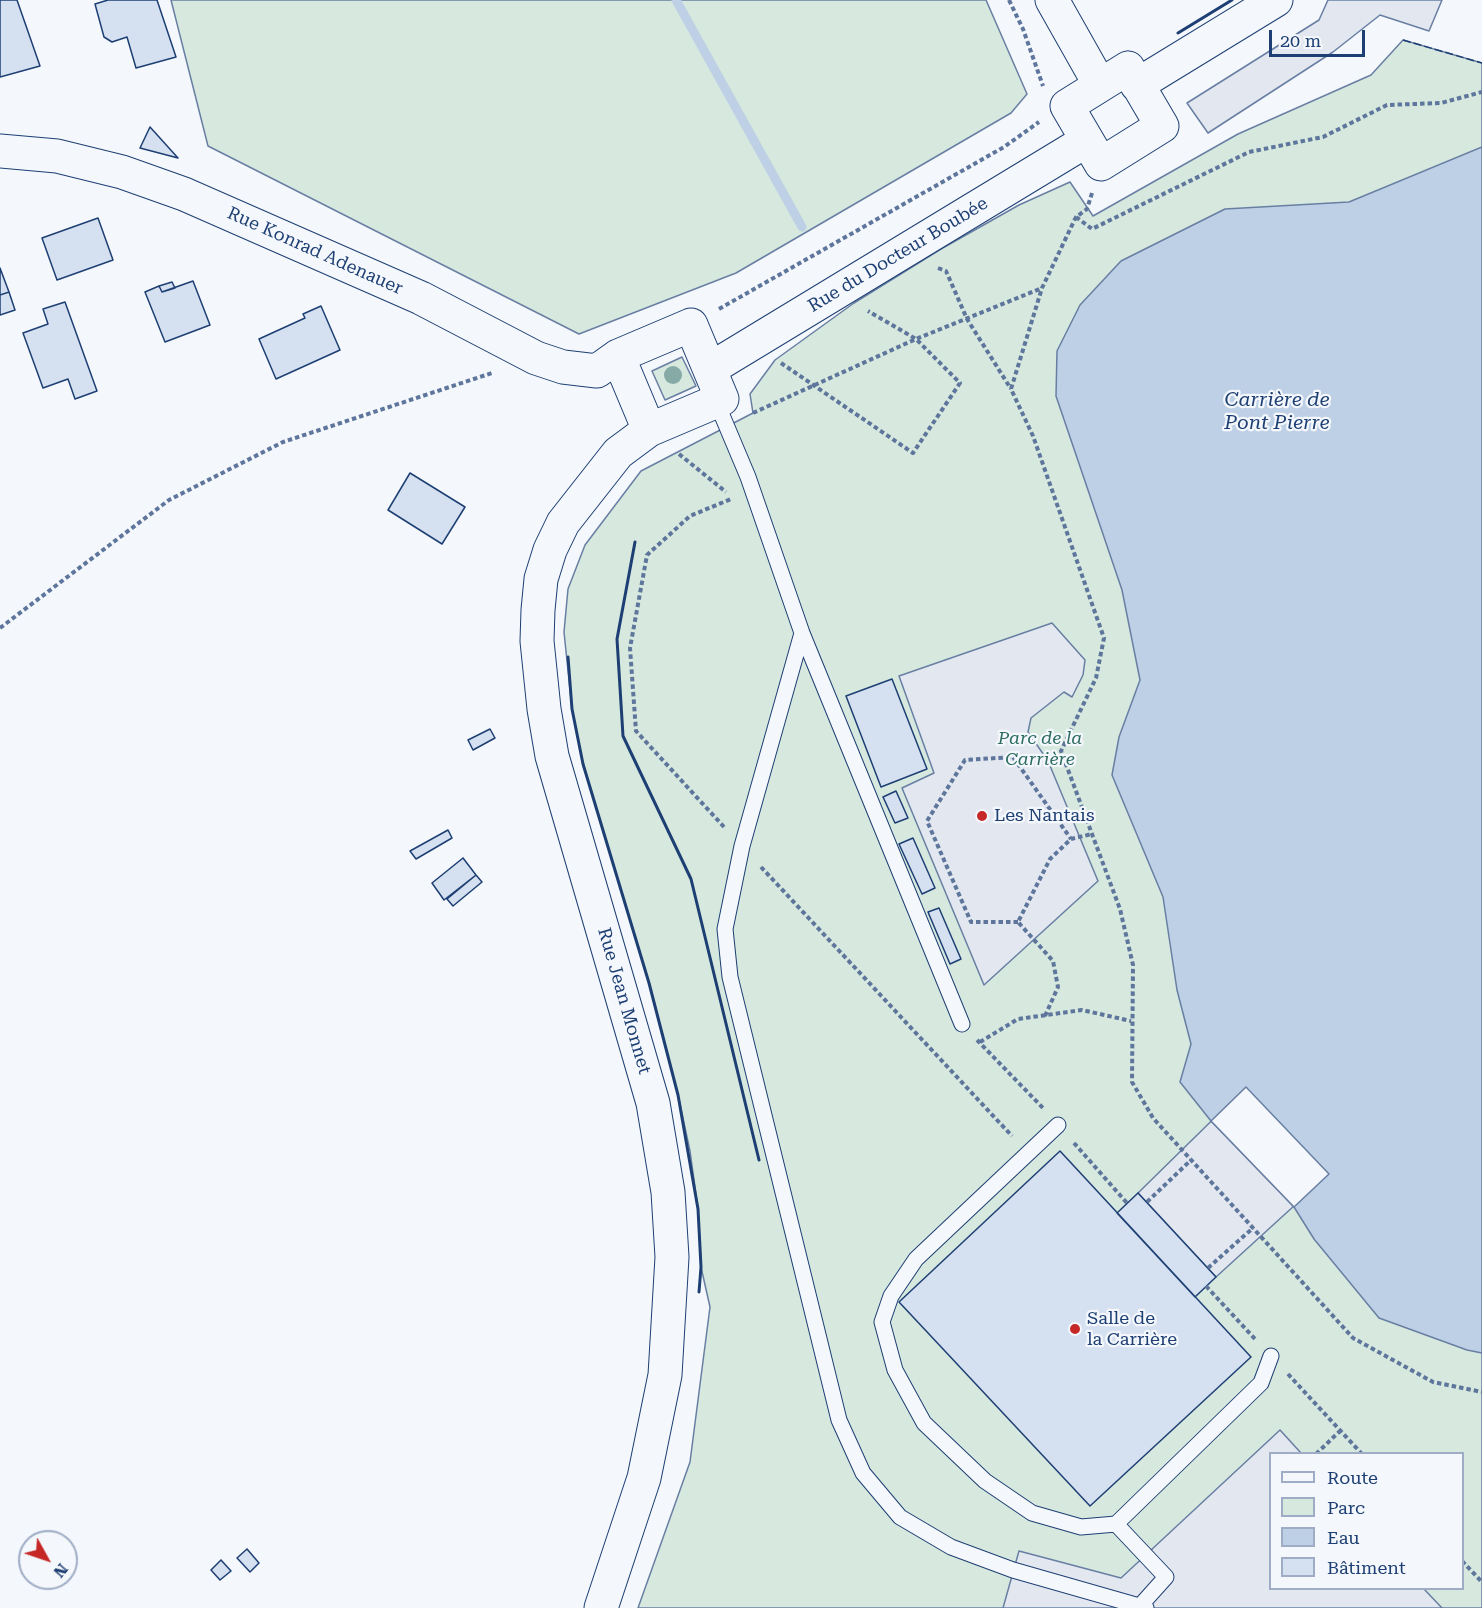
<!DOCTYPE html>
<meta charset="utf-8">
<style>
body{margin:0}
#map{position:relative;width:1482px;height:1608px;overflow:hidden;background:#f4f7fb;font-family:"Roboto Serif",serif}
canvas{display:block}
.legend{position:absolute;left:1269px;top:1452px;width:195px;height:138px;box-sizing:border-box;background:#f4f7fb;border:2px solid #9eadc5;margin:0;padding:8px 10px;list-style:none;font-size:18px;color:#1d3f73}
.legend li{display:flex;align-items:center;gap:12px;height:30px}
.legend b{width:30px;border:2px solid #9eadc5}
.north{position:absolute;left:18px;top:1530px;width:60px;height:60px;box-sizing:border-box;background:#f4f7fb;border:2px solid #9eadc5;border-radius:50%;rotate:130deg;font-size:16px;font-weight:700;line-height:24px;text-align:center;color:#1d3f73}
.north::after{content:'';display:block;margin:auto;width:21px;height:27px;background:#c62828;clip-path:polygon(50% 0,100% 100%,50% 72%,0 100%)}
.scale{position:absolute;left:1269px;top:30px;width:96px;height:27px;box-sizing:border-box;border:3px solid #1d3f73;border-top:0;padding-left:8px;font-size:18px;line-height:21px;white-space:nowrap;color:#1d3f73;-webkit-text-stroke:4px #f4f7fb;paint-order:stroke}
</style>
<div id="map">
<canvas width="1482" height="1608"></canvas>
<ul class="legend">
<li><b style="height:8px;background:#f4f7fb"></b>Route</li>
<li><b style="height:16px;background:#d7e8df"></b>Parc</li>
<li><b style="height:16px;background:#bed0e5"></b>Eau</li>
<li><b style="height:16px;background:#d5e0f0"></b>Bâtiment</li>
</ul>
<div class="north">N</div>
<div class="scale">20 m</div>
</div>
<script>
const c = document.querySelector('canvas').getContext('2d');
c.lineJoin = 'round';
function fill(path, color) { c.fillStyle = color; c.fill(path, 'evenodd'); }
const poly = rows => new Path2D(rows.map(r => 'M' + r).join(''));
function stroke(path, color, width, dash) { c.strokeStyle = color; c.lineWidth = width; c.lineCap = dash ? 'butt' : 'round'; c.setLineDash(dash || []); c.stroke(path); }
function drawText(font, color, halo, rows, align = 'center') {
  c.font = font + ' "Roboto Serif",serif'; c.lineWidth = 4.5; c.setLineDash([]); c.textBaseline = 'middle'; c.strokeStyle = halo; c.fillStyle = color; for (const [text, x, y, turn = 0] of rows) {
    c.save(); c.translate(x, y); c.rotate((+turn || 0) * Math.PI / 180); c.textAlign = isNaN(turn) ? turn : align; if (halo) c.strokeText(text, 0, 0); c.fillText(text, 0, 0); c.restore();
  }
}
const green = poly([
 [171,0,986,0,1027,94,1011,113,736,273,579,334,208,146,171,0],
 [1403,40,1482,63,1482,1608,638,1608,690,1462,710,1307,701,1267,698,1209,690,1151,678,1095,649,983,583,764,572,709,564,632,568,589,585,545,641,471,753,413,750,394,775,360,854,303,941,249,1019,205,1070,182,1093,216,1238,134,1371,75,1403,40],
 [1270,1454,1462,1454,1462,1588,1270,1588,1270,1454],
 [682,357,696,386,665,400,652,371,682,357]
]);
fill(green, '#d7e8df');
stroke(green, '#687fa3', 1.5);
const parking = poly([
 [1328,0,1442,0,1429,31,1380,15,1333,52,1208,133,1187,103,1319,20,1328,0],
 [1052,623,1085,660,1083,675,1072,697,1064,692,1031,718,1028,732,1048,761,1098,881,984,985,902,788,934,773,899,676,1052,623],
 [1246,1087,1329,1174,1216,1277,1138,1193,1246,1087],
 [1280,1430,1301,1453,1270,1454,1270,1588,1424,1589,1442,1608,1003,1608,1019,1551,1121,1578,1280,1430]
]);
fill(parking, '#e3e8f0');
stroke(parking, '#687fa3', 1.5);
const water = poly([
 [1482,147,1482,1353,1467,1350,1379,1318,1314,1239,1294,1207,1211,1121,1180,1082,1191,1044,1177,990,1163,897,1112,775,1119,737,1140,680,1122,590,1056,396,1057,351,1080,305,1121,261,1225,209,1349,202,1482,147]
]);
fill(water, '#bed0e5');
stroke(water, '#687fa3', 1.5);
const pier = poly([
 [1246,1087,1329,1174,1294,1207,1211,1121,1246,1087]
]);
fill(pier, '#f4f7fb');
stroke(pier, '#687fa3', 1.5);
stroke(poly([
 [676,0,802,227]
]), '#bed0e5', 9);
const building = poly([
 [0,0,17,0,40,66,0,77,0,0],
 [108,0,157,0,176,57,136,68,127,37,112,42,104,37,95,4,108,0],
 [150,127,178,158,140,148,150,127],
 [98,218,113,260,57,280,42,238,98,218],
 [0,268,9,292,0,295,0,268],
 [193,281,210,325,165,342,145,292,159,286,162,292,193,281],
 [172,282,175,288,162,292,159,286,172,282],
 [9,292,15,310,0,315,0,295,9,292],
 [65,302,97,391,75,399,68,379,43,388,23,333,48,324,43,309,65,302],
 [321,306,340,350,276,379,259,339,305,318,303,314,321,306],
 [410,473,465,507,442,544,388,510,410,473],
 [892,679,927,769,881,787,846,696,892,679],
 [490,729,495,738,473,750,468,740,490,729],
 [896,791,908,818,895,823,883,797,896,791],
 [448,830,452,838,416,859,410,851,448,830],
 [913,838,935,888,922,894,899,844,913,838],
 [463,858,476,875,444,900,432,883,463,858],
 [476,875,482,882,453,906,447,899,476,875],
 [939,908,961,959,950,964,928,912,939,908],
 [1060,1151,1251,1357,1090,1506,899,1302,1060,1151],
 [1138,1193,1216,1277,1195,1297,1117,1213,1138,1193],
 [247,1549,259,1563,250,1572,237,1558,247,1549],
 [221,1560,231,1571,220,1580,211,1570,221,1560]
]);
fill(building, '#d5e0f0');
stroke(building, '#1d3f73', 1.5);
const lane = poly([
 [716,401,748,477,802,633,962,1024],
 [802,633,742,846,725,929,730,977,839,1420,863,1473,900,1517,951,1547,1013,1570,1146,1608],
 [1058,1125,916,1259,891,1296,882,1322,895,1370,924,1423,985,1481,1032,1513,1081,1527,1116,1524,1261,1383,1271,1356],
 [1116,1524,1166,1577,1140,1606]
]);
const secondary = poly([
 [1052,0,1100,85],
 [1128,68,1162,126,1101,164,1067,106,1128,68],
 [1137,85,1276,0],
 [0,151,57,156,122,172,184,194,421,298,536,358,563,367,597,371,618,356],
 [710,369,1086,141],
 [601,1608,644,1478,665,1375,672,1257,668,1192,653,1103,552,756,544,709,537,641,538,610,541,579,550,550,563,523,618,453,649,430,722,399,691,325,618,356,649,430]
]);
stroke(lane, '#1d3f73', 17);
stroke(secondary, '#1d3f73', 35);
stroke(poly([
 [1009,0,1023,29,1043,86],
 [1092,193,1087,209,1076,217,1042,288,1011,389,1033,436,1104,638,1096,678,1061,751,1120,909,1133,965,1132,1082,1153,1118,1353,1338,1433,1382,1482,1392],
 [1076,217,1092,229,1249,152,1323,137,1387,105,1441,103,1482,92],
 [938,268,946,271,967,319,1011,389],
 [719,309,1004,147,1039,122],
 [781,363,913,453,960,383,916,339,868,311],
 [753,413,916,339,1042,288],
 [679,454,726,492],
 [0,628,169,500,283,442,492,373],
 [724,827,636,731,630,648,647,555,690,516,731,499],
 [761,867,1012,1136],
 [1018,922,971,922,927,821,965,760,1013,757,1071,839],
 [1045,1016,1058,987,1053,961,1018,922,1050,859,1071,839,1092,834],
 [977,1040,1043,1108],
 [980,1042,1018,1019,1082,1010,1131,1021],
 [1074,1143,1127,1203],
 [1147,1202,1191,1160],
 [1208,1268,1253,1228],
 [1206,1286,1256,1340],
 [1288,1374,1362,1454],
 [1316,1454,1341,1430],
 [1462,1561,1482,1582]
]), '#5e769c', 4, [4.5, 3]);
stroke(lane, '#f4f7fb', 15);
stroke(secondary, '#f4f7fb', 33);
stroke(poly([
 [1403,40,1482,63]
]), '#1d3f73', 1.5, [8, 3]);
stroke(poly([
 [1178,33,1232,0],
 [635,542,617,639,623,736,691,879,759,1160],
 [568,657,572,709,583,764,649,983,678,1095,698,1209,701,1267,699,1292]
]), '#1d3f73', 3);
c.fillStyle = '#86aba6';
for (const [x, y] of [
 [673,375]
]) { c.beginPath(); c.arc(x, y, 9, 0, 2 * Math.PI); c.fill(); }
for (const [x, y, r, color] of [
 [982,816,6,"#c62828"],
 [1075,1329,6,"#c62828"]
]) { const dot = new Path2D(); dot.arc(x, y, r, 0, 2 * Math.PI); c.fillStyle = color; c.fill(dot); stroke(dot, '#f4f7fb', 2); }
drawText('18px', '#1d3f73', '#f4f7fb', [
 ["Rue Konrad Adenauer",315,251,24],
 ["Rue du Docteur Boubée",898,255,-31],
 ["Rue Jean Monnet",624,1001,74]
]);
drawText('italic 18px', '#2c6c60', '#f4f7fb', [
 ["Parc de la",1040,739],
 ["Carrière",1040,760]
]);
drawText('18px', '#1d3f73', '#f4f7fb', [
 ["Les Nantais",994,816],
 ["Salle de",1087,1319],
 ["la Carrière",1087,1340]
], 'left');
drawText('italic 20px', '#1d3f73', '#f4f7fb', [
 ["Carrière de",1277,400],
 ["Pont Pierre",1277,423]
]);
</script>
